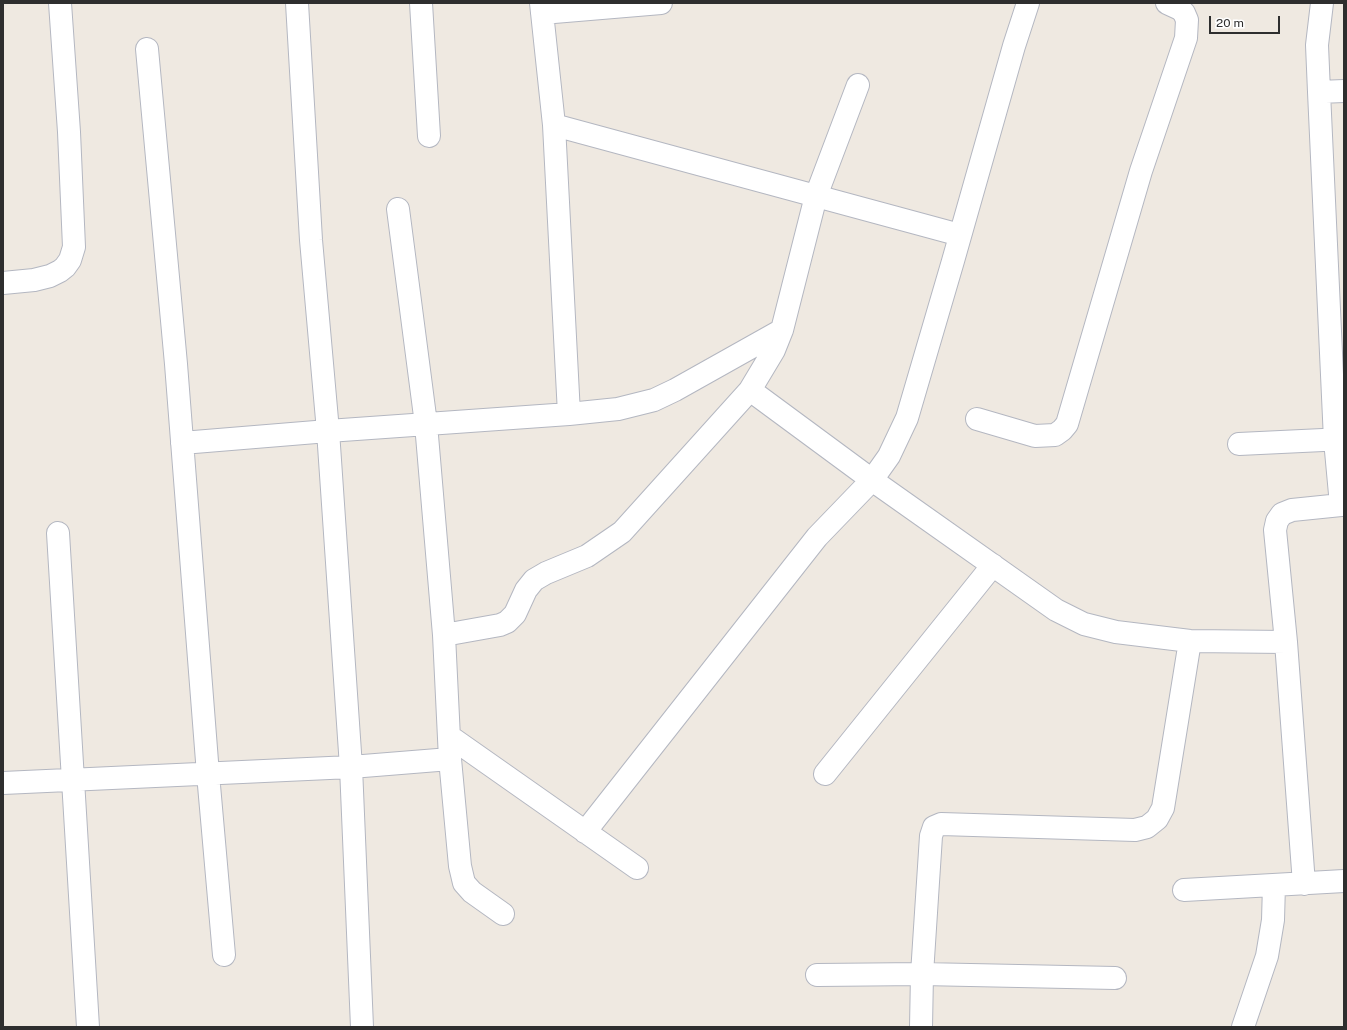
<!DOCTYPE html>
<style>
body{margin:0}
#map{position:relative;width:1347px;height:1030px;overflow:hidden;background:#efe9e1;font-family:"Public Sans",sans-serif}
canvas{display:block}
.frame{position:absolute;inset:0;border:4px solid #2e2e2e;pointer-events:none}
.scale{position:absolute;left:1209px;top:16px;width:71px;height:18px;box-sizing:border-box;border:2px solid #2e2e2e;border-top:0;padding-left:5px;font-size:12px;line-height:14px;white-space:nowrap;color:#2e2e2e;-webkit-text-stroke:3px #fff;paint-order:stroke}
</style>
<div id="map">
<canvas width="1347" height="1030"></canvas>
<div class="frame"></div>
<div class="scale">20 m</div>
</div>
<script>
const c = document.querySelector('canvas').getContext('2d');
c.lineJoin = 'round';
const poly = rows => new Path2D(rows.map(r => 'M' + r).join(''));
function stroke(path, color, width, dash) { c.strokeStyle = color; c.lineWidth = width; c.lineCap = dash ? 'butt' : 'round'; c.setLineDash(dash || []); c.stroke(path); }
const minor = poly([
 [421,3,429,136],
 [541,3,554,125],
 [1322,3,1317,45,1319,92,1344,91],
 [542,13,661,3],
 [147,49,176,364,208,774,224,955],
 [1319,92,1335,440,1341,505,1344,505],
 [398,209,426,424,444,635],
 [3,283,34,280,50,276,60,271,65,267,70,260,74,247,69,132,60,3],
 [750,390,872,480,1056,610,1084,624,1116,632,1190,641,1286,642],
 [569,414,618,409,654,400,675,390,782,330],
 [977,419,1035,436,1055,435,1062,430,1067,424,1141,171,1186,38,1187,20,1184,13,1180,9,1167,3],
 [182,443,328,431,311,240,297,3],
 [1239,444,1344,439],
 [58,533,88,1027],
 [449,736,637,868],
 [450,759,460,866,464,883,472,892,503,914],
 [825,774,993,565],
 [3,783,351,767,450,759,444,635,500,625,507,622,515,614,526,590,534,580,546,573,587,556,622,532,750,390,774,350,782,330,816,196,960,235],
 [585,832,817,537,872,480,889,456,907,418,953,261,1014,46,1028,3],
 [1304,884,1286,642,1275,530,1277,521,1282,514,1292,510,1341,505],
 [1184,890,1344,881],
 [817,975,922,974,1115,978],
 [362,1027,351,767,328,431,569,414,554,125,816,196,858,85],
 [921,1027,922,974,931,836,934,827,941,824,1135,830,1147,827,1157,819,1163,808,1190,641],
 [1243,1027,1267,956,1273,920,1274,885]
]);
stroke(minor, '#b4b7c1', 24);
stroke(minor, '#fff', 22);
</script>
